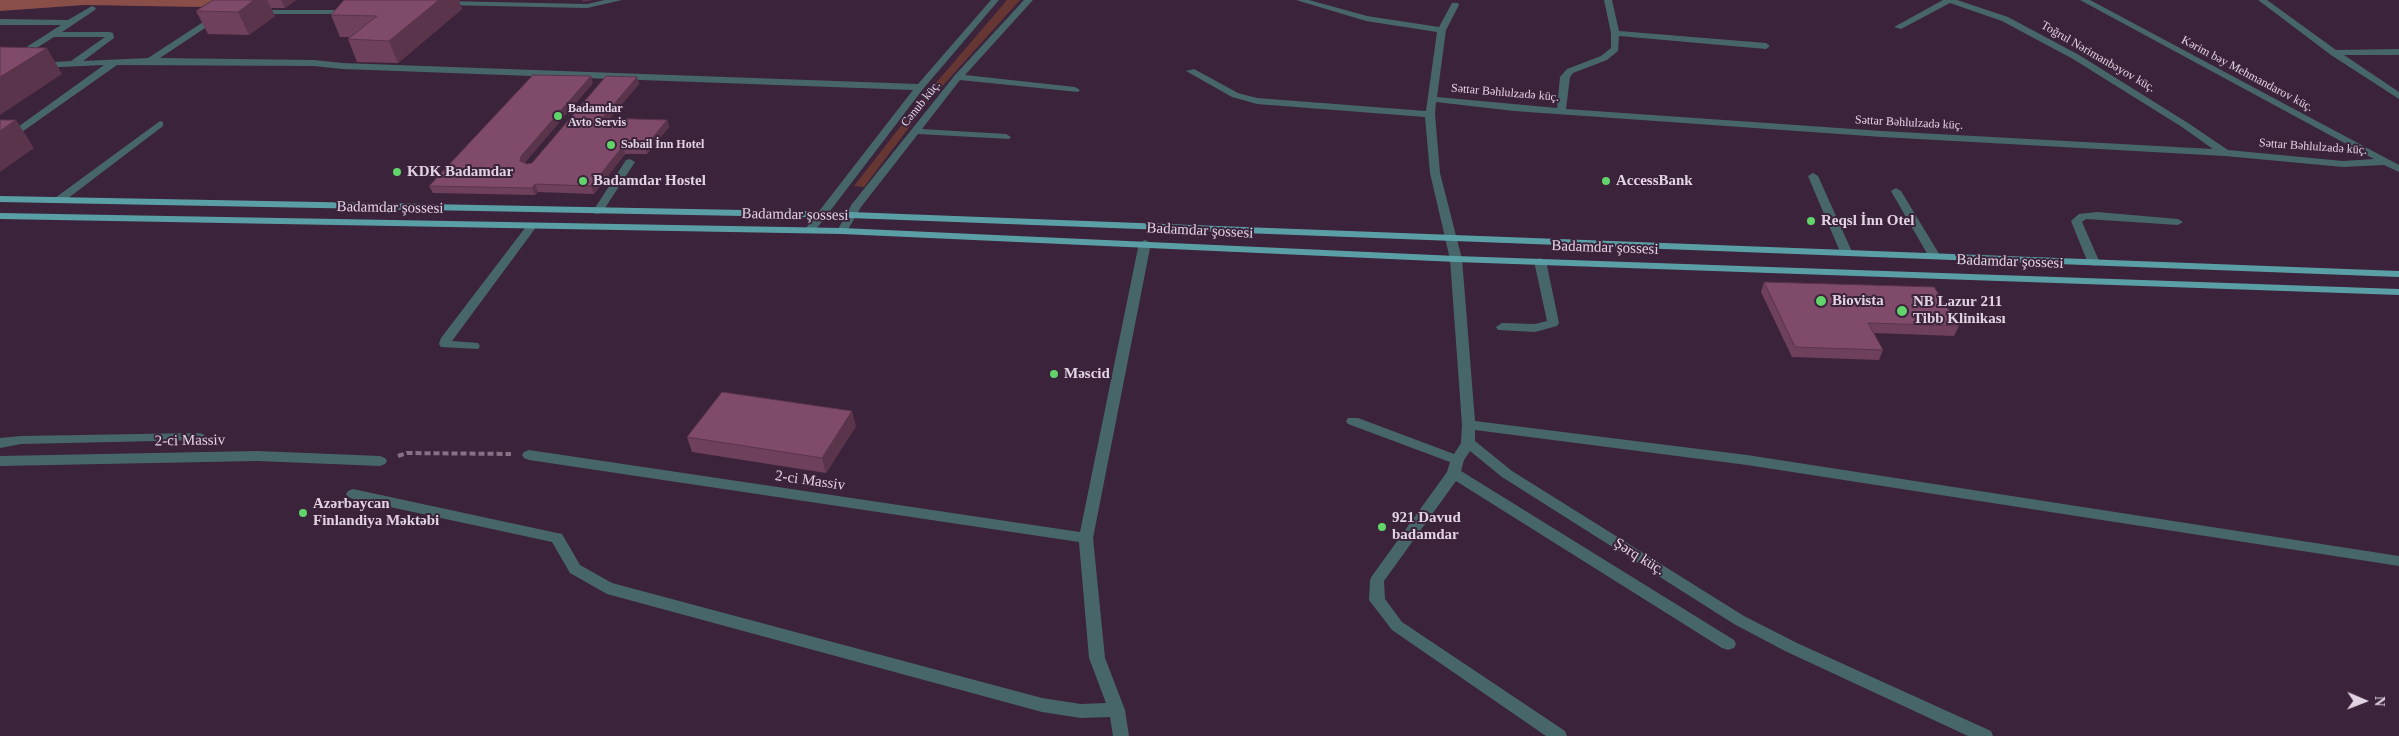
<!DOCTYPE html>
<meta charset="utf-8">
<style>
body{margin:0}
#map{position:relative;width:2399px;height:736px;overflow:hidden;background:#3b233c;font-family:"Times New Roman",serif}
canvas{display:block}
.north{position:absolute;left:2339px;top:676px;width:50px;height:50px;-webkit-text-stroke:4px #3b233c;paint-order:stroke;rotate:91deg;font-size:14px;font-weight:700;line-height:20px;text-align:center;color:#e2d3e2}
.north::after{content:'';display:block;margin:auto;width:18px;height:22px;background:#e2d3e2;clip-path:polygon(50% 0,100% 100%,50% 72%,0 100%)}
</style>
<div id="map">
<canvas width="2399" height="736"></canvas>
<div class="north">N</div>
</div>
<script>
const c = document.querySelector('canvas').getContext('2d');
c.lineJoin = 'round';
function fill(path, color) { c.fillStyle = color; c.fill(path, 'evenodd'); }
const poly = rows => new Path2D(rows.map(r => 'M' + r).join(''));
function stroke(path, color, width, dash) { c.strokeStyle = color; c.lineWidth = width; c.lineCap = dash ? 'butt' : 'round'; c.setLineDash(dash || []); c.stroke(path); }
function drawText(font, color, halo, rows, align = 'center') {
  c.font = font + ' "Times New Roman",serif'; c.lineWidth = 4; c.setLineDash([]); c.textBaseline = 'middle'; c.strokeStyle = halo; c.fillStyle = color; for (const [text, x, y, turn = 0] of rows) {
    c.save(); c.translate(x, y); c.rotate((+turn || 0) * Math.PI / 180); c.textAlign = isNaN(turn) ? turn : align; if (halo) c.strokeText(text, 0, 0); c.fillText(text, 0, 0); c.restore();
  }
}
fill(poly([
 [1007,0,1020,0,929,101,864,187,854,186,918,104]
]), '#663633');
fill(poly([
 [0,0,213,0,201,7,84,5,0,11]
]), '#8a4e49');
stroke(poly([
 [398,456,407,453,511,454]
]), '#867286', 4, [6, 3]);
fill(poly([
 [605,0,622,0,587,8,444,5,440,3,444,1,587,4,605,0],
 [991,0,999,0,923,89,814,232,810,233,806,232,805,230,806,228,913,90,342,69,314,66,117,65,12,139,6,139,4,137,104,65,40,68,37,67,37,63,71,61,105,37,54,37,0,71,0,64,61,25,0,25,0,19,68,20,92,6,96,8,95,10,62,32,110,32,113,33,114,38,83,61,148,58,217,13,221,16,220,18,160,58,314,60,342,63,918,84,991,0],
 [1024,0,1033,0,965,75,1075,87,1080,90,1078,92,960,80,922,129,1006,134,1011,137,1009,139,918,134,861,207,846,233,838,233,837,231,852,204,912,129,955,75,1024,0],
 [1296,0,1309,0,1367,16,1439,27,1452,3,1458,3,1459,5,1446,30,1437,97,1557,108,1560,77,1567,69,1601,56,1611,48,1611,33,1604,0,1612,0,1619,31,1766,43,1770,46,1766,49,1619,36,1618,51,1607,60,1573,73,1570,77,1566,109,1882,131,2213,149,2182,127,2073,59,2002,21,1950,3,1901,29,1894,27,1943,0,1957,0,2008,17,2079,55,2188,123,2228,150,2343,161,2374,159,2080,0,2090,0,2399,165,2399,172,2384,165,2343,167,2225,156,1882,137,1514,111,1436,102,1435,114,1440,173,1462,259,1475,421,1747,455,2399,556,2399,566,1747,465,1475,430,1475,441,1512,471,1744,616,1797,643,1991,731,1993,736,1968,736,1785,651,1734,624,1502,477,1470,451,1464,460,1461,471,1734,640,1736,644,1734,648,1728,650,1722,648,1456,481,1384,581,1385,599,1402,622,1565,731,1567,736,1546,736,1392,630,1369,600,1370,580,1372,576,1447,472,1450,462,1348,424,1346,421,1348,418,1358,418,1454,454,1461,443,1462,425,1450,259,1430,173,1425,117,1257,104,1232,97,1186,71,1194,69,1238,93,1257,98,1426,111,1437,32,1366,21,1296,0],
 [2258,0,2267,0,2336,50,2399,49,2399,55,2344,55,2399,92,2399,99,2331,55,2258,0],
 [253,10,348,10,352,12,348,14,256,14,252,12,253,10],
 [160,121,163,122,163,126,63,202,55,202,55,198,160,121],
 [630,159,635,162,603,211,598,214,594,213,593,211,626,160,630,159],
 [1813,173,1818,176,1853,254,1851,256,1843,256,1841,254,1808,176,1813,173],
 [1896,188,1901,191,1941,257,1939,259,1931,259,1929,257,1891,191,1896,188],
 [2097,212,2178,219,2183,222,2178,225,2086,219,2082,222,2100,263,2094,266,2088,263,2071,221,2079,214,2097,212],
 [532,223,537,226,452,341,478,343,480,346,478,349,441,347,439,344,441,338,528,224,532,223],
 [1145,240,1151,243,1093,538,1105,658,1125,710,1129,736,1113,736,1110,717,1081,718,1042,712,607,594,570,573,552,542,353,499,348,497,346,494,348,491,353,489,557,533,562,534,580,565,612,583,1042,698,1081,704,1106,703,1089,658,1079,542,529,460,524,458,522,455,524,452,529,450,1080,532,1139,243,1145,240],
 [1540,258,1546,261,1559,323,1557,326,1535,332,1498,330,1496,327,1502,323,1535,324,1547,321,1534,261,1540,258],
 [198,433,203,434,205,437,203,440,21,444,0,448,0,438,21,436,198,433],
 [257,451,380,456,385,458,387,461,385,464,380,466,257,461,0,466,0,456,257,451]
]), '#47666a');
fill(poly([
 [0,196,850,212,2399,271,2399,277,850,218,0,202,0,196],
 [0,213,842,228,1456,256,2399,289,2399,295,1456,262,842,234,0,219,0,213]
]), '#5b9fa6');
fill(poly([
 [213,0,296,0,285,8,271,8,275,16,249,35,208,34,196,11],
 [462,9,398,63,357,62,348,39,350,37,340,37,331,15],
 [637,77,639,84,610,118,667,120,669,127,647,154,625,154,594,194,538,192,535,195,433,193,429,186,593,83,524,163,527,164,532,163],
 [1764,282,1959,326,1954,336,1874,333,1883,350,1879,360,1792,357,1761,292],
 [856,426,826,473,692,452,687,437]
]), '#6e405b');
fill(poly([
 [254,0,267,0,275,16,249,35,238,12],
 [281,0,296,0,285,8],
 [439,0,459,0,462,9,398,63,389,41],
 [582,0,593,0,583,2],
 [47,48,62,74,0,115,0,77],
 [591,76,593,83,524,164,520,161,521,156],
 [637,77,639,84,604,125,602,118],
 [16,120,34,148,0,172,0,131],
 [667,120,669,127,647,154,645,147],
 [623,146,625,154,594,194,591,186],
 [535,184,538,192,535,195,532,188],
 [852,411,856,426,826,473,822,458]
]), '#5a344a');
const building = poly([
 [213,0,254,0,238,12,196,11,213,0],
 [344,0,439,0,389,41,348,39,377,16,331,15,344,0],
 [0,47,47,48,0,77,0,47],
 [533,75,591,76,521,156,520,161,527,164,532,163,606,76,637,77,602,118,667,120,645,147,623,146,591,186,535,184,532,188,429,186,533,75],
 [0,120,16,120,0,131,0,120],
 [1764,282,1934,287,1959,326,1868,323,1883,350,1795,347,1764,282],
 [722,392,852,411,822,458,687,437,722,392]
]);
fill(building, '#804b6a');
stroke(building, '#5a344a', 1);
for (const [x, y, r, color] of [
 [558,116,5,"#61d56a"],
 [611,145,5,"#61d56a"],
 [397,172,5,"#61d56a"],
 [583,181,5,"#61d56a"],
 [1606,181,5,"#61d56a"],
 [1811,221,5,"#61d56a"],
 [1821,301,6,"#61d56a"],
 [1902,311,6,"#61d56a"],
 [1054,374,5,"#61d56a"],
 [303,513,5,"#61d56a"],
 [1382,527,5,"#61d56a"]
]) { const dot = new Path2D(); dot.arc(x, y, r, 0, 2 * Math.PI); c.fillStyle = color; c.fill(dot); stroke(dot, '#3b233c', 2); }
drawText('12px', '#e2d3e2', '#3b233c', [
 ["Toğrul Nərimanbəyov küç.",2098,57,30],
 ["Kərim bəy Mehmandarov küç.",2247,74,28],
 ["Səttar Bəhlulzadə küç.",1505,93,5],
 ["Cənub küç.",921,104,-51],
 ["Səttar Bəhlulzadə küç.",1909,123,3],
 ["Səttar Bəhlulzadə küç.",2313,147,4]
]);
drawText('bold 12px', '#e2d3e2', '#3b233c', [
 ["Badamdar",568,109],
 ["Avto Servis",568,123],
 ["Səbail İnn Hotel",621,145]
], 'left');
drawText('bold 15px', '#e2d3e2', '#3b233c', [
 ["KDK Badamdar",407,172],
 ["Badamdar Hostel",593,181],
 ["AccessBank",1616,181],
 ["Reqsl İnn Otel",1821,221],
 ["Biovista",1832,301],
 ["NB Lazur 211",1913,302],
 ["Tibb Klinikası",1913,319],
 ["Məscid",1064,374],
 ["Azərbaycan",313,504],
 ["Finlandiya Məktəbi",313,521],
 ["921 Davud",1392,518],
 ["badamdar",1392,535]
], 'left');
drawText('15px', '#e2d3e2', '#3b233c', [
 ["Badamdar şossesi",390,208,1],
 ["Badamdar şossesi",795,215,1],
 ["Badamdar şossesi",1200,231,3],
 ["Badamdar şossesi",1605,248,2],
 ["Badamdar şossesi",2010,262,2],
 ["2-ci Massiv",190,441,-1],
 ["2-ci Massiv",810,481,8],
 ["Şərq küç.",1639,557,32]
]);
</script>
